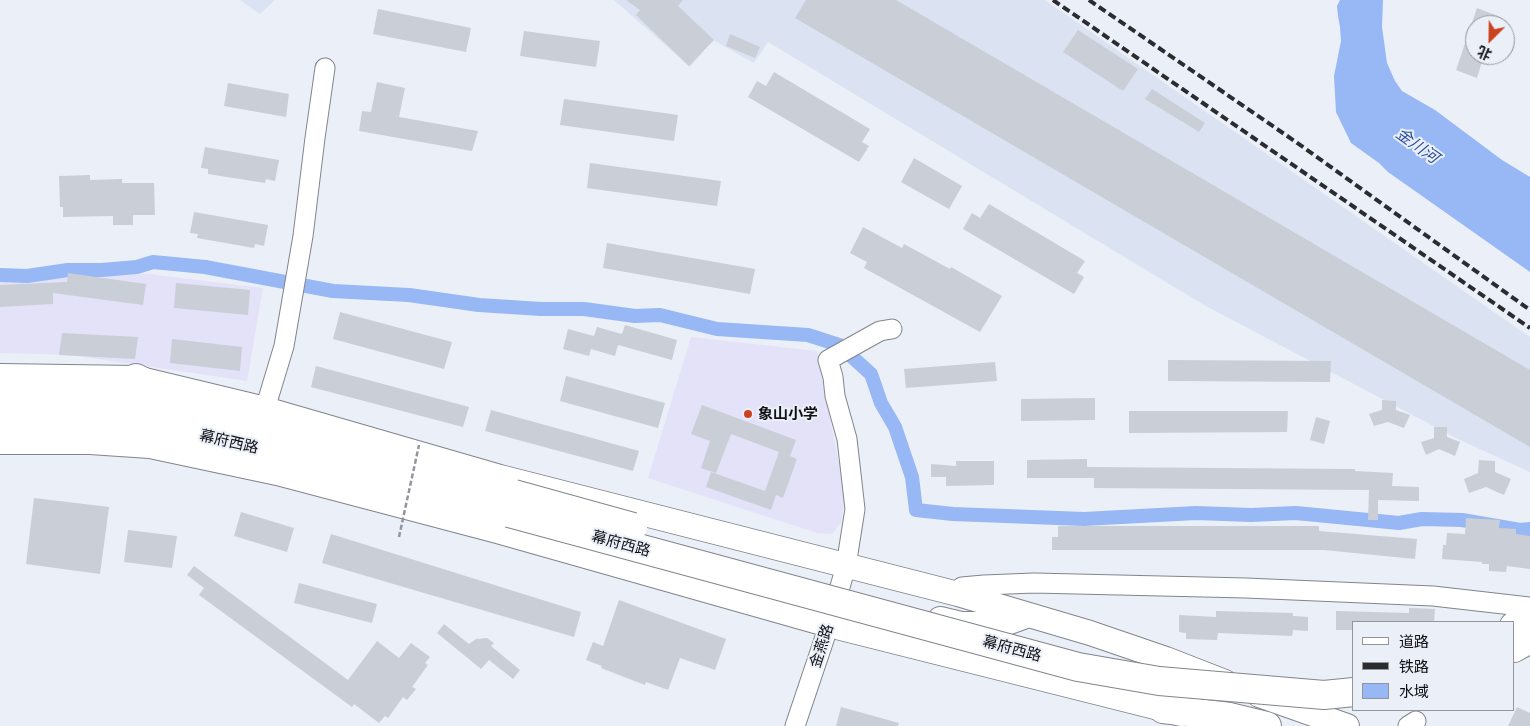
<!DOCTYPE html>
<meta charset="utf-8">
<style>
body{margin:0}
#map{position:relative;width:1530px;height:726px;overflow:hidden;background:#eaeff8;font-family:Mulish,"Noto Sans SC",sans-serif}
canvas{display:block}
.legend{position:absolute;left:1352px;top:621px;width:162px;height:90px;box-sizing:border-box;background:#eaeff8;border:1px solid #92969c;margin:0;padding:6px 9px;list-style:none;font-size:15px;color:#0f1013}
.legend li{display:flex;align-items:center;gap:10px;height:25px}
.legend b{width:25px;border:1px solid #92969c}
.north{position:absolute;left:1465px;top:15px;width:50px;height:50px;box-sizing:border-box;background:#eaeff8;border:1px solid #92969c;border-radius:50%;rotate:203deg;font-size:14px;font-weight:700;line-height:20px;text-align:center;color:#0f1013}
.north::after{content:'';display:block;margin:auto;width:18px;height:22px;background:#cc421f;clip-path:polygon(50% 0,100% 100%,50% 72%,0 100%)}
</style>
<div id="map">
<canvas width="1530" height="726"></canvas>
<ul class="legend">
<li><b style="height:6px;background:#fff"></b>道路</li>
<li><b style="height:6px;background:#2a2c30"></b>铁路</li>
<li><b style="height:14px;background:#97b7f5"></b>水域</li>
</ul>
<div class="north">北</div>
</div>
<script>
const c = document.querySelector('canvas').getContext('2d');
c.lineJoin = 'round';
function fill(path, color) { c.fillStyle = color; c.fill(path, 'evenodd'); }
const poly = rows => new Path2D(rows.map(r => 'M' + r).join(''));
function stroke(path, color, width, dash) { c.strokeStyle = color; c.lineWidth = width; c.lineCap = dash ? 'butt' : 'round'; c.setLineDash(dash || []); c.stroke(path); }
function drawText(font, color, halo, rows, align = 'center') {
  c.font = font + ' Mulish,"Noto Sans SC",sans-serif'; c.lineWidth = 4; c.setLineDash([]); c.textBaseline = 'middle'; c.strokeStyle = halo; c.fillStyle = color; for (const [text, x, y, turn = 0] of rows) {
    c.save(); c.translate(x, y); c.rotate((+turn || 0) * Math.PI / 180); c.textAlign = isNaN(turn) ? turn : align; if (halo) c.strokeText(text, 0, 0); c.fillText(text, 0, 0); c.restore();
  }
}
fill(poly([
 [240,0,275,0,260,14],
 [614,0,1045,0,1530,337,1530,472,1460,440,1204,305,768,42,754,63,713,40,690,67]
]), '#dbe3f2');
fill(poly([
 [149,274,263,288,247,381,71,355,0,353,0,281],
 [691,337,817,351,845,495,841,522,832,534,817,533,648,478]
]), '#e4e2f8');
fill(poly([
 [1340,0,1383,0,1382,27,1387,63,1395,81,1402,91,1435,110,1502,160,1530,177,1530,272,1388,172,1379,163,1351,143,1336,112,1334,76,1341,41,1340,27,1338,16,1337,6]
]), '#97b7f5');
stroke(poly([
 [0,275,27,276,68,270,102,270,137,267,153,262,205,267,333,291,409,295,479,305,541,309,584,309,635,316,660,315,717,329,808,335,839,345,871,374,881,403,895,427,912,477,916,510,953,514,1084,519,1196,513,1251,515,1296,513,1399,523,1422,519,1462,520,1520,530,1530,529]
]), '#97b7f5', 14);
fill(poly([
 [626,0,683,0,678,6,714,40,689,66,636,15,640,10],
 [806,0,896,0,1530,370,1530,447,795,18],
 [1477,8,1498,16,1495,25,1475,25,1475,55,1484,55,1477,78,1456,70],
 [378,9,471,28,466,52,373,34],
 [1078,30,1138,69,1123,91,1063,52],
 [524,31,600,41,596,67,520,56],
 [730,34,760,47,755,58,726,46],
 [774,72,870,129,862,142,869,146,859,162,748,97,757,81,766,86],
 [377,82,405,88,399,117,478,131,472,151,359,131,362,111,371,112],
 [228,83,289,94,286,117,224,106],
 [1152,89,1205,123,1199,132,1145,99],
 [564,99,678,115,674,141,560,125],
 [205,147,279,160,275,181,266,179,265,183,208,174,208,169,201,168],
 [914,158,962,186,949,209,901,182],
 [590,163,721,181,717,206,587,188],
 [90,175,90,180,122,179,122,183,154,183,155,215,133,215,133,225,113,225,113,216,63,217,63,207,60,207,59,176],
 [989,204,1085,261,1077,273,1084,277,1074,294,963,229,972,213,980,218],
 [194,212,268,225,264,246,255,244,254,248,197,238,198,234,190,233],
 [863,227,902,248,904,244,950,269,951,267,1002,296,980,332,864,268,867,262,850,253],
 [607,243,755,269,750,294,603,268],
 [68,273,146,284,143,305,53,293,53,304,0,307,0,285,67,282],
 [176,283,250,290,248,315,174,308],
 [340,312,452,342,444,369,333,339],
 [625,325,677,340,672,360,618,345,615,356,591,349,589,356,563,349,568,329,594,336,597,327,622,334],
 [62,333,138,337,135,359,59,355],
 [172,339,242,347,240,371,170,363],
 [1168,360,1331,361,1330,382,1168,381],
 [995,362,997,381,906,388,904,369],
 [316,366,469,407,463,427,311,387],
 [566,376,665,403,658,428,560,401],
 [1095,398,1095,420,1021,421,1021,399],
 [1382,400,1396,401,1396,410,1410,415,1404,428,1388,422,1374,426,1369,414,1382,410],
 [702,405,796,440,790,456,797,459,783,498,776,495,771,510,706,487,711,472,765,491,779,452,731,434,716,473,701,468,710,441,691,434],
 [491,410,639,451,633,471,485,431],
 [1129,411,1288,411,1287,432,1129,433],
 [1316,417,1330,421,1324,444,1310,440],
 [1434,427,1447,427,1447,437,1460,442,1455,456,1439,449,1426,455,1421,442,1434,438],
 [1087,459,1087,467,1355,469,1355,471,1393,473,1392,486,1419,487,1419,501,1378,500,1378,520,1368,520,1369,490,1094,488,1094,478,1027,478,1027,460],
 [1479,460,1495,461,1495,472,1511,479,1504,495,1486,487,1469,493,1464,479,1478,473],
 [956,461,994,461,994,485,946,486,946,477,931,477,931,464,956,466],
 [34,498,109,507,100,574,26,564],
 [241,512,294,528,287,552,234,536],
 [1466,518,1500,520,1499,528,1516,529,1516,534,1530,536,1530,569,1507,566,1506,572,1489,571,1489,564,1482,564,1482,562,1442,559,1443,545,1446,545,1447,533,1465,534],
 [1058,526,1319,526,1319,531,1417,539,1415,559,1324,550,1052,550,1052,537,1058,537],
 [128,530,177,536,172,568,124,562],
 [331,534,581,612,574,637,322,563],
 [194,566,348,680,377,641,399,658,411,643,430,657,425,663,428,665,412,687,416,689,407,700,403,697,388,718,385,716,379,723,354,704,352,707,199,595,204,588,187,575],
 [299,583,377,604,372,623,294,603],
 [619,600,726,639,715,670,680,658,668,690,646,682,645,685,601,668,602,666,586,660,593,642,603,646],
 [1409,608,1435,609,1434,622,1354,622,1354,630,1336,630,1336,611,1409,613],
 [1216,611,1293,613,1293,616,1308,617,1308,631,1293,630,1292,636,1218,633,1217,640,1186,639,1186,633,1179,632,1179,615,1216,617],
 [444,624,469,644,476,639,487,638,494,643,491,646,520,670,513,679,489,660,481,669,437,633],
 [841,707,899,723,898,726,836,726],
 [1517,707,1530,713,1530,726,1508,726]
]), '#caced7');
const minor = poly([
 [265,409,284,346,303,236,315,138,325,68],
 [958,594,962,587,984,585,1034,583,1246,588,1433,596,1530,607],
 [795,726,829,625,846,566,855,509,847,439,835,396,833,377,828,360,880,331,892,329],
 [1408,726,1416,721]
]);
const major = poly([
 [0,376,136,378,265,409,500,477,958,594,1090,633,1166,659,1225,682],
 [0,442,90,442,150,446,277,473,497,531,829,625,1163,709,1181,714],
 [940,619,961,624,1004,624,1029,615],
 [1259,695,1347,726]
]);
const highway = poly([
 [136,378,175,398],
 [0,400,157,401,245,421,453,480,514,494],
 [0,421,82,422,161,427,222,439,509,513],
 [1514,626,1530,614],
 [1514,648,1530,639],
 [1163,709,1230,717,1267,726]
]);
stroke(minor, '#81858d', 21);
stroke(major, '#81858d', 26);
stroke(highway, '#81858d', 30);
stroke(minor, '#fff', 19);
stroke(major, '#fff', 24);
stroke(highway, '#fff', 28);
stroke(poly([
 [1053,0,1530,328],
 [1089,0,1296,142,1530,310]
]), '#2a2c30', 4, [8, 4]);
const highwayBridge = poly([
 [514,494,633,527],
 [509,513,1078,667,1159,681,1324,695,1354,692]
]);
stroke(highwayBridge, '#81858d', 30, []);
stroke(poly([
 [399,537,419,445]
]), '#92959c', 2.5, [5, 2.5]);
stroke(highwayBridge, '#fff', 28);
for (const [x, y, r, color] of [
 [748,414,5,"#cc421f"]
]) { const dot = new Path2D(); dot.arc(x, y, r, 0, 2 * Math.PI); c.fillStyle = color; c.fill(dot); stroke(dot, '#eaeff8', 2); }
drawText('bold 15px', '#0f1013', '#eaeff8', [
 ["象山小学",758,414]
], 'left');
drawText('15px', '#0f1013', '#eaeff8', [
 ["幕府西路",229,442,13],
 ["幕府西路",621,544,15],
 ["金燕路",822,646,-72],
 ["幕府西路",1012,649,15]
]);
drawText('italic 16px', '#2f519b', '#eaeff8', [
 ["金川河",1417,146,36]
]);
</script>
